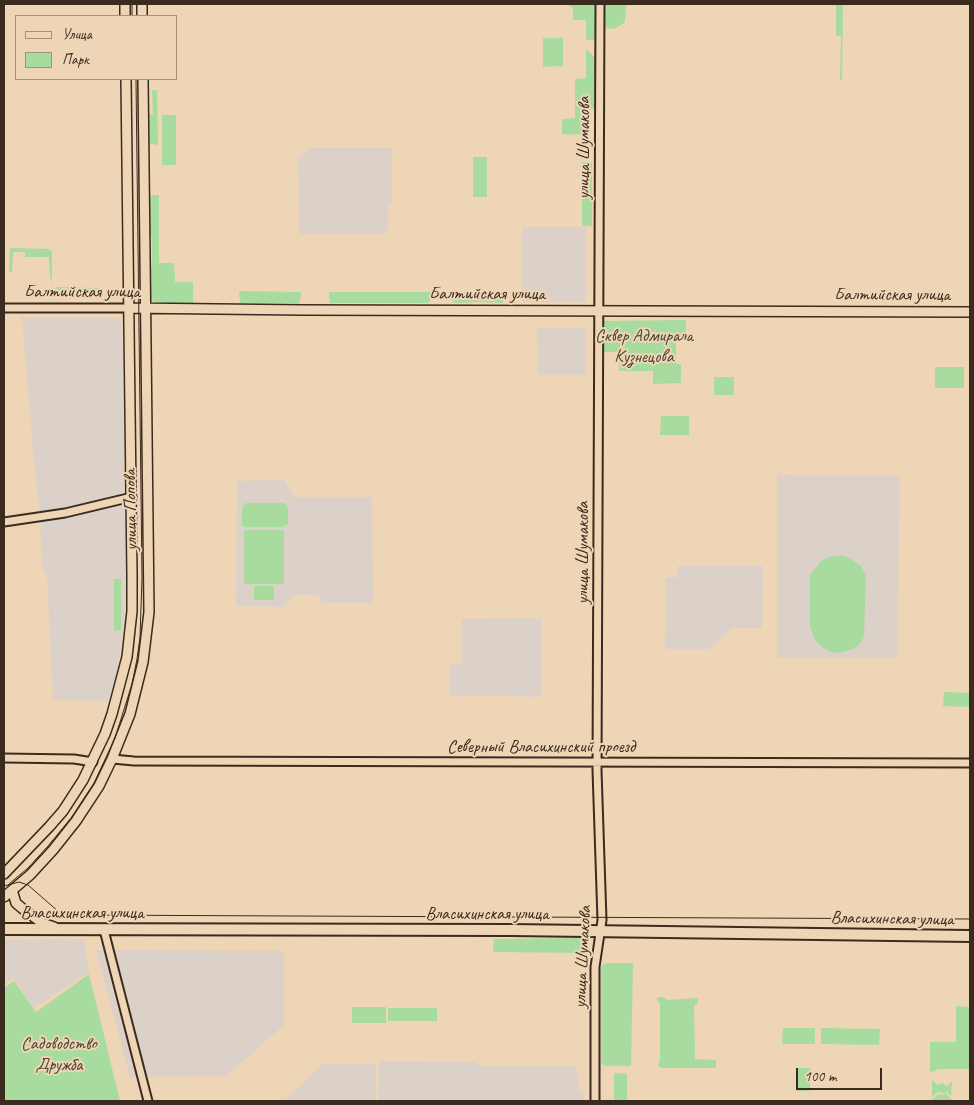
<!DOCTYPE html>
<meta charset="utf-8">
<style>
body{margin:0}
#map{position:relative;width:974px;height:1105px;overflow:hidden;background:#edd5b5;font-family:Caveat,sans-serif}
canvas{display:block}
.frame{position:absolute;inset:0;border:5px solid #3b2a1e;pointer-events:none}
.legend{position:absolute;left:15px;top:15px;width:162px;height:65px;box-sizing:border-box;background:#edd5b5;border:1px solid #a69179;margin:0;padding:6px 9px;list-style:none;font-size:15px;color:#3b2a1e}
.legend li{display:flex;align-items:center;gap:10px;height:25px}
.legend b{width:25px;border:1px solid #a69179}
.scale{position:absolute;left:796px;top:1068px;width:86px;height:22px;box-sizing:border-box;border:2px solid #3b2a1e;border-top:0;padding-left:6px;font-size:15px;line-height:18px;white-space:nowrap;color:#3b2a1e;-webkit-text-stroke:4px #edd5b5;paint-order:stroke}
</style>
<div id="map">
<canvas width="974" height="1105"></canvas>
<div class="frame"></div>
<ul class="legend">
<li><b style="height:6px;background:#edd5b5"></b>Улица</li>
<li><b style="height:14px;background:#a7dc9e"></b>Парк</li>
</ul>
<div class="scale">100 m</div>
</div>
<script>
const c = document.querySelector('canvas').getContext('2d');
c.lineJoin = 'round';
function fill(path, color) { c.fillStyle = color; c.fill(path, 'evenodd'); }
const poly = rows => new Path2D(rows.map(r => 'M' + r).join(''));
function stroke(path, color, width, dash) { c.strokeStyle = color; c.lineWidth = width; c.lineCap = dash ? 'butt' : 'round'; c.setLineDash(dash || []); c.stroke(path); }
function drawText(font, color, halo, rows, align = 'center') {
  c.font = font + ' Caveat,sans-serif'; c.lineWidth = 4; c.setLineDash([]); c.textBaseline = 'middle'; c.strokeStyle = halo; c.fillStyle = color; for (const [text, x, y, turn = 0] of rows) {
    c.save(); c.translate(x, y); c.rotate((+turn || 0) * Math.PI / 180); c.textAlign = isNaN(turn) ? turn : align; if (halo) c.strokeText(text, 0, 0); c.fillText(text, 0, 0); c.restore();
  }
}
fill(poly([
 [312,148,392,148,392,202,388,206,388,228,384,233,299,234,298,157],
 [522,227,586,227,585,302,522,302],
 [22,317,115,317,122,320,126,569,124,625,116,677,108,701,53,700,47,577,42,566,40,518,33,450],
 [537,328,586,328,586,375,538,375],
 [777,475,900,476,897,657,777,658],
 [284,480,294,497,372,497,373,603,322,603,319,595,296,595,283,607,236,606,237,481],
 [677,566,763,566,762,628,732,628,710,649,665,649,666,578,677,577],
 [541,618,541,697,449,695,450,665,462,664,462,619],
 [84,939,89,972,34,1008,13,978,4,984,4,940],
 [96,950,284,951,284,1025,226,1076,130,1077],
 [379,1061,475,1062,480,1066,576,1066,580,1092,583,1092,583,1101,378,1101],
 [322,1064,376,1064,376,1101,284,1101]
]), '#dbd1c9');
fill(poly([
 [569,4,595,4,595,40,586,40,586,20,573,20,573,7,570,7],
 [604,4,626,4,625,22,616,28,610,29,605,27],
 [836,4,843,4,842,80,840,80,841,36,836,36],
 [543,38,563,38,563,66,543,67],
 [586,49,595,58,595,108,588,110,588,135,562,134,562,119,575,118,575,79,586,78],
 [152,90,157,90,158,145,148,143,146,115,153,114],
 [162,115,176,115,176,165,162,165],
 [473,157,487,157,487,197,473,197],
 [582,162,592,162,592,226,582,226],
 [151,195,159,195,159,263,174,263,175,282,193,282,193,303,155,303,149,297,148,277,152,265,152,238,148,226,148,197],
 [10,248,48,249,52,251,52,283,50,277,49,257,25,257,25,252,13,252,12,272,9,272],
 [56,287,100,288,100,296,58,295],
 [239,291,301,292,301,295,299,303,240,303],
 [329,292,430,292,430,301,428,303,330,303],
 [454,292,503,292,503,303,476,302,455,303,452,300,452,296],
 [686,320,686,338,676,339,676,364,681,364,681,383,653,384,653,371,619,371,619,352,604,352,603,321],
 [935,367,964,367,964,388,935,388],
 [714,377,734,377,734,395,714,395],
 [661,416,689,416,689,435,660,435],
 [246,503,285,503,288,507,288,524,283,527,245,527,242,525,242,507],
 [244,530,284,530,284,584,244,584],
 [832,556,844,556,851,559,861,566,866,575,864,637,858,646,853,649,837,653,831,652,822,647,815,640,810,627,810,575,821,561],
 [114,579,121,579,121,630,114,631],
 [254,586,274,586,274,600,254,600],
 [944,692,969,693,969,707,943,706],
 [583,938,583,953,493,952,494,939],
 [608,963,633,963,631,1066,606,1066,603,1065,601,1062,601,968,603,964],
 [89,974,120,1101,4,1101,4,988,14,981,36,1012],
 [658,997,663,997,667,1000,698,998,698,1002,694,1006,695,1059,716,1060,716,1068,661,1068,658,1065,660,1059,660,1004,657,1000],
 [956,1006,970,1007,970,1069,938,1069,933,1072,930,1071,930,1042,956,1042],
 [352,1007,386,1007,386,1023,352,1023],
 [388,1008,437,1008,437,1021,388,1021],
 [783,1028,815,1028,815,1044,782,1044],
 [821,1028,880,1029,879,1045,821,1044],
 [797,1068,810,1068,810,1091,797,1091],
 [614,1073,627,1074,627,1101,614,1101],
 [932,1080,938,1085,942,1083,947,1086,952,1081,951,1096,947,1092,945,1093,953,1101,931,1101,938,1094,942,1095,945,1094,938,1092,932,1097]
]), '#a7dc9e');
const minor = poly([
 [4,308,129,308],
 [4,522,65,513,132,497],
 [4,758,74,759,93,762],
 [112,759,134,761,970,763],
 [104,930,148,1101],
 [595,1101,595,967,602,920,597,770,600,4]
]);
const major = poly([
 [125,4,125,16],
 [142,4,142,16],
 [129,308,304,310,970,312],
 [4,874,49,827,63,811,83,780,105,734,112,714,127,657,132,611,132,576,126,79],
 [12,890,16,903,23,909,42,923,54,927],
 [4,897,30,875,53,850,76,821,99,786,112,759,130,714,143,662,149,612,143,79]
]);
const highway = poly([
 [4,929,511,930,970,936]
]);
stroke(minor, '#3b2a1e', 11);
stroke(major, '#3b2a1e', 12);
stroke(highway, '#3b2a1e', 14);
stroke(minor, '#edd5b5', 7);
stroke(major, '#edd5b5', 9);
stroke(highway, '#edd5b5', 10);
stroke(poly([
 [132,4,132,16],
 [9,884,28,868,48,846,71,818,94,783,115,738,132,684,137,659,140,637,142,578,136,79],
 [4,886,19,882,28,885,59,912,71,915,970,919]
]), '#3b2a1e', 1);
drawText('18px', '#3b2a1e', '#edd5b5', [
 ["улица Шумакова",584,148,-90],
 ["Балтийская улица",82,292],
 ["Балтийская улица",487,294],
 ["Балтийская улица",892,295],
 ["улица Попова",131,510,-91],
 ["улица Шумакова",583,553,-90],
 ["Северный Власихинский проезд",541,747],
 ["Власихинская улица",82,913],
 ["Власихинская улица",487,914],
 ["Власихинская улица",892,919,1],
 ["улица Шумакова",583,957,-87]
]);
drawText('18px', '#4b4531', '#edd5b5', [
 ["Сквер Адмирала",644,336],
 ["Кузнецова",644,357],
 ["Садоводство",59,1044],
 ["Дружба",59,1065]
]);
</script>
